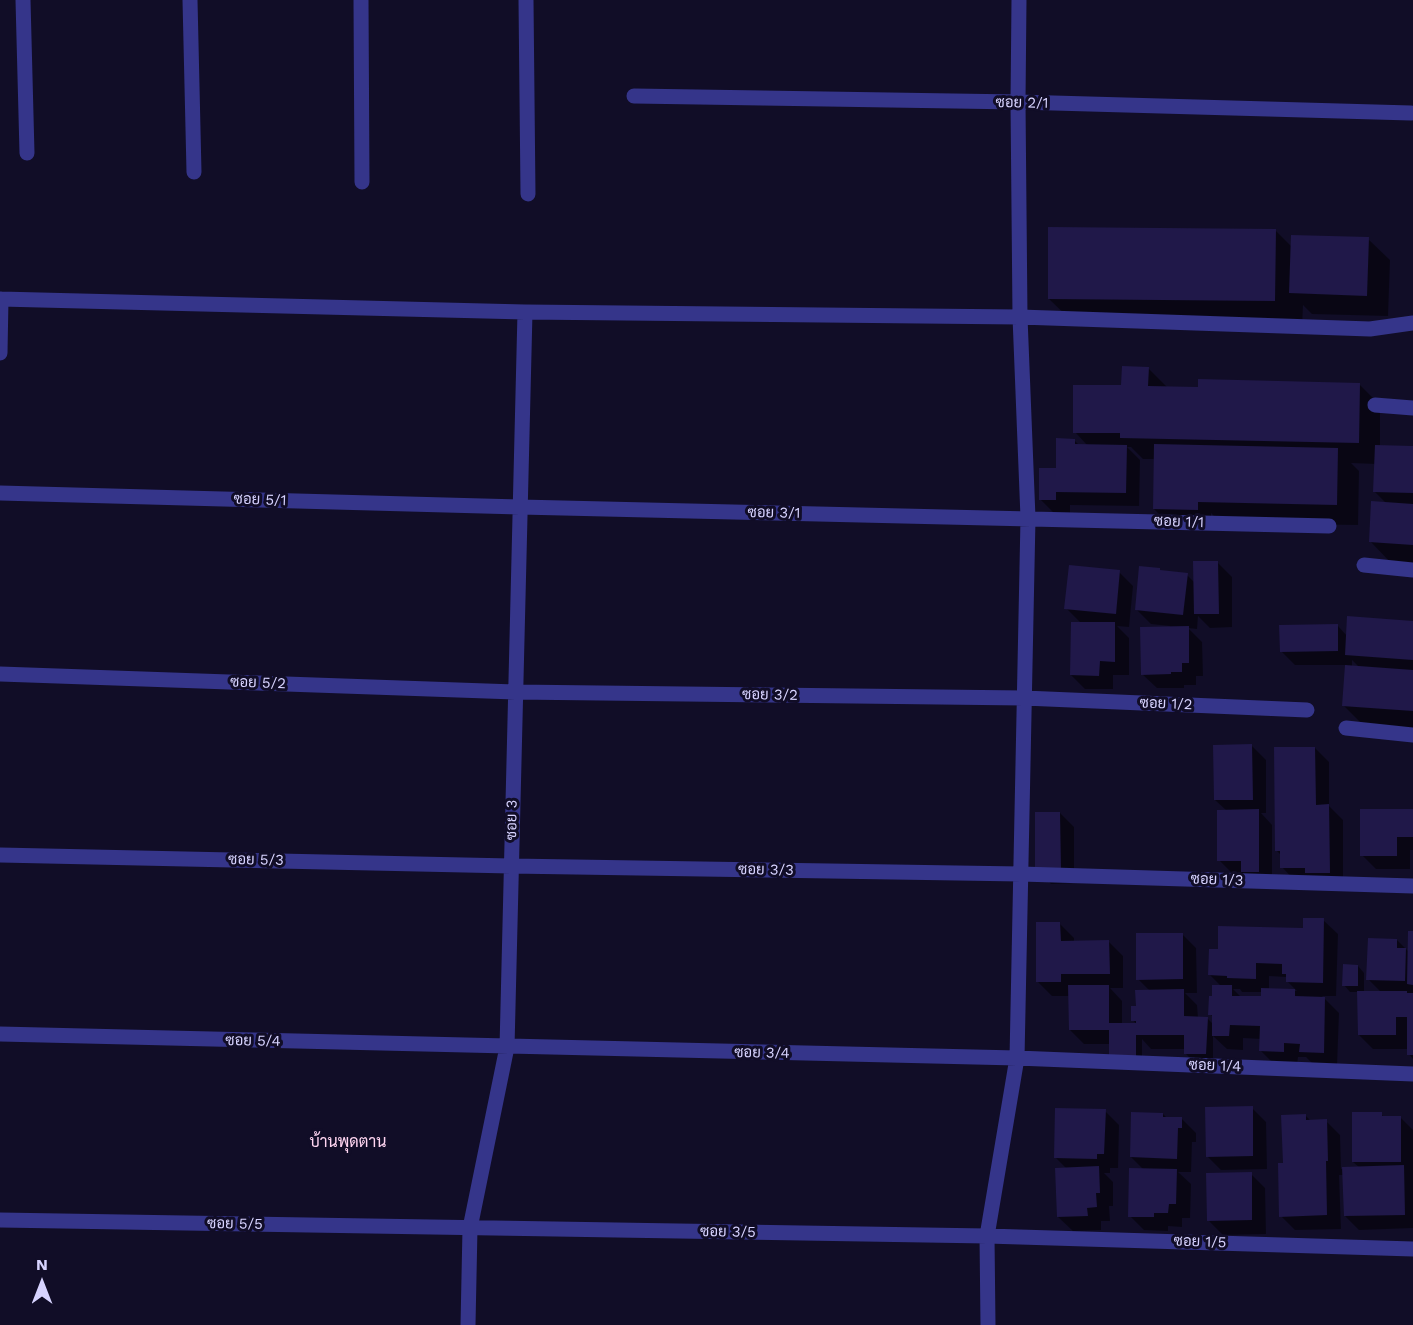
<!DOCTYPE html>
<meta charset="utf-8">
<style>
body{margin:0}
#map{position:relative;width:1413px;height:1325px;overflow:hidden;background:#110d27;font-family:"Work Sans",sans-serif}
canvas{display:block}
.north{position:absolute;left:12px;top:1253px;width:60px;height:60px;-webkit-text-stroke:4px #110d27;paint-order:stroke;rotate:0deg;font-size:16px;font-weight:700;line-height:24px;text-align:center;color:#d7d3ff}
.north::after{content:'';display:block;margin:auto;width:21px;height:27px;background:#d7d3ff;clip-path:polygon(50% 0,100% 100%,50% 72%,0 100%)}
</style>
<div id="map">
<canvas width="1413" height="1325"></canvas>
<div class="north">N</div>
</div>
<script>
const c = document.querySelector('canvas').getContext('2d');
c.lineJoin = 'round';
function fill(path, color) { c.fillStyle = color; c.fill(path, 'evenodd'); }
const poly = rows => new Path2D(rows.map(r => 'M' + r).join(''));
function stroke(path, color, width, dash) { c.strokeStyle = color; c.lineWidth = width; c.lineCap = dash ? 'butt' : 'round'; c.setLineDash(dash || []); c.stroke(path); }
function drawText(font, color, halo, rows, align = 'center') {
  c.font = font + ' "Work Sans",Sarabun,sans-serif'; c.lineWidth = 6; c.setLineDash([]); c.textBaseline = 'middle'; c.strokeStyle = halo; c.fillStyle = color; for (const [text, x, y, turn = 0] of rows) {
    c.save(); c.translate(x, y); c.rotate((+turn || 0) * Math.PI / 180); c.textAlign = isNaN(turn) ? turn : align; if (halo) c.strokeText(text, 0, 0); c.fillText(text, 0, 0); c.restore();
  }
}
fill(poly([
 [1275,230,1292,247,1368,239,1390,260,1388,316,1312,314,1303,305,1302,328,1077,326,1049,299],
 [1148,368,1168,388,1359,384,1380,405,1380,447,1413,448,1413,564,1391,563,1370,541,1387,504,1374,491,1376,464,1351,463,1359,471,1358,525,1221,523,1211,513,1211,524,1168,523,1154,509,1155,459,1143,459,1131,447,1127,447,1140,460,1139,506,1070,505,1070,513,1054,513,1040,499,1074,440,1079,445,1087,445,1075,432,1121,386],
 [1217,562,1232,577,1232,627,1210,628,1198,616,1197,629,1188,628,1202,642,1203,676,1196,676,1196,685,1184,685,1184,688,1157,688,1142,674,1170,626,1151,624,1137,610,1162,572,1187,575,1195,583],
 [1119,572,1133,586,1129,627,1117,626,1129,638,1129,675,1113,675,1113,689,1085,689,1071,675,1081,623,1066,608],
 [1413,623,1413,730,1365,727,1344,706,1347,665,1295,665,1281,651,1338,626,1347,636],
 [1352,660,1360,668,1352,667],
 [1252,746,1266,760,1266,813,1261,813,1272,825,1272,885,1233,874,1219,860,1227,811,1215,800],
 [1315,748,1329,762,1329,806,1343,820,1343,886,1296,882,1282,867,1282,856,1276,850],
 [1413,811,1413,850,1410,850,1410,869,1376,869,1362,855],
 [1060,813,1074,827,1074,883,1051,884,1037,869],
 [1323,920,1338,934,1336,996,1322,996,1339,1013,1337,1066,1315,1066,1306,1057,1298,1057,1297,1065,1275,1065,1261,1051,1261,1039,1243,1038,1243,1050,1227,1049,1213,1036,1213,1060,1192,1060,1185,1053,1185,1049,1151,1049,1142,1039,1142,1063,1111,1044,1084,1044,1070,1030,1070,996,1052,996,1038,982,1060,924,1074,938,1074,942,1109,942,1123,956,1123,988,1110,988,1122,1001,1122,1025,1137,1025,1133,1020,1137,1007,1150,991,1138,979,1182,934,1196,948,1197,993,1185,993,1197,1005,1198,1018,1207,1018,1214,1025,1214,1018,1210,1014,1222,987,1210,975,1219,950,1304,930],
 [1269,976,1286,977,1287,981,1297,991,1269,990],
 [1233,989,1240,989,1242,992,1262,992,1262,998,1242,998],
 [1413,932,1413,1059,1409,1054,1409,1049,1373,1049,1359,1035,1359,992,1350,992,1344,985,1358,966,1364,973,1364,992,1381,992,1368,979,1397,940,1409,952],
 [1252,1108,1266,1122,1267,1169,1221,1170,1207,1156],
 [1105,1111,1119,1125,1118,1168,1110,1168,1110,1173,1104,1173,1113,1182,1113,1206,1109,1206,1110,1221,1101,1221,1101,1230,1073,1231,1058,1217,1067,1169,1056,1158],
 [1163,1114,1167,1118,1182,1119,1196,1133,1196,1142,1192,1142,1191,1172,1178,1172,1191,1184,1190,1218,1182,1218,1182,1227,1168,1226,1168,1231,1144,1230,1130,1216,1144,1170,1131,1157],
 [1381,1114,1385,1118,1401,1118,1413,1130,1413,1228,1359,1230,1345,1216,1344,1175,1339,1175,1341,1229,1295,1230,1281,1216,1284,1164,1305,1115,1311,1121,1326,1121,1340,1135,1341,1169,1360,1168,1353,1162],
 [1251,1174,1265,1188,1266,1234,1223,1235,1209,1221]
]), '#0007');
fill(poly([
 [1048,227,1276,229,1275,301,1048,299],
 [1291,235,1369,237,1367,296,1289,293],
 [1122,366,1149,367,1148,386,1198,387,1198,379,1360,383,1359,443,1120,438,1120,433,1073,433,1073,385,1121,385],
 [1056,438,1075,439,1075,444,1127,445,1126,493,1056,492,1056,500,1039,500,1039,468,1056,468],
 [1154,444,1338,448,1337,505,1198,502,1198,510,1153,509],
 [1375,445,1413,446,1413,493,1373,492],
 [1371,501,1413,504,1413,545,1369,542],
 [1193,561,1218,561,1219,614,1194,614],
 [1069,565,1120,570,1116,614,1064,609],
 [1139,566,1160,568,1160,570,1188,573,1183,615,1135,610],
 [1347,616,1413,621,1413,660,1345,655],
 [1071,622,1115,622,1115,662,1100,661,1099,676,1070,675],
 [1338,624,1338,651,1280,652,1279,625],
 [1189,626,1189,663,1182,663,1182,672,1171,672,1171,674,1141,675,1140,627],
 [1345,665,1413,670,1413,711,1342,706],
 [1252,744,1253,800,1214,800,1213,745],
 [1274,747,1315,747,1316,805,1329,804,1330,873,1305,873,1305,868,1280,868,1280,851,1275,851],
 [1259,809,1259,872,1241,872,1241,861,1217,861,1217,810],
 [1360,809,1413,809,1413,837,1397,837,1397,856,1360,856],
 [1035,812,1060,812,1061,870,1035,870],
 [1303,918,1324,918,1323,983,1286,982,1286,974,1282,974,1282,964,1256,963,1256,979,1227,978,1227,976,1208,975,1209,949,1218,949,1218,926,1303,928],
 [1036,922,1060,922,1061,941,1109,940,1110,974,1061,974,1061,982,1036,982],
 [1408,931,1413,931,1413,985,1407,984],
 [1136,933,1183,933,1183,979,1136,980],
 [1368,938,1397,939,1397,948,1406,948,1405,981,1366,980],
 [1343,964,1358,965,1358,986,1342,986],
 [1068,985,1109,985,1109,1023,1136,1023,1136,1021,1131,1021,1131,1006,1136,1006,1135,990,1184,989,1184,1016,1208,1017,1206,1054,1184,1054,1184,1035,1136,1035,1136,1056,1109,1057,1109,1030,1069,1030],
 [1212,985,1232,985,1232,996,1261,996,1261,988,1295,989,1295,996,1325,997,1324,1053,1299,1052,1300,1044,1284,1043,1284,1052,1259,1051,1260,1026,1230,1025,1229,1036,1212,1036,1212,1015,1208,1015,1209,996,1212,996],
 [1357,991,1407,991,1407,993,1413,993,1413,1055,1407,1055,1407,1017,1396,1017,1396,1035,1358,1035],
 [1253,1106,1253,1156,1206,1157,1205,1107],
 [1055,1108,1106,1109,1104,1154,1097,1154,1097,1159,1054,1158],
 [1131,1112,1163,1113,1163,1117,1182,1117,1182,1128,1178,1128,1177,1159,1130,1157],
 [1352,1112,1382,1112,1382,1116,1401,1116,1401,1162,1352,1162],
 [1306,1114,1306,1120,1327,1119,1328,1161,1326,1161,1327,1215,1279,1217,1278,1163,1283,1163,1281,1115],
 [1404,1165,1405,1215,1344,1216,1342,1167],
 [1099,1166,1100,1193,1096,1193,1097,1207,1087,1208,1088,1216,1057,1217,1055,1168],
 [1129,1168,1177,1169,1176,1204,1169,1204,1168,1213,1154,1213,1154,1217,1128,1217],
 [1252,1172,1252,1220,1207,1221,1206,1173]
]), '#201849');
stroke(poly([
 [23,0,27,153],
 [190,0,194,172],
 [361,0,362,182],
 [526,0,528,194],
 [634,96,1018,102,1411,113],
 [0,299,525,312,1020,317,1370,329,1413,323],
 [0,353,1,299],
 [1375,405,1413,408],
 [0,493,520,507,1329,526],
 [1364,565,1413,570],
 [0,674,515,692,1024,698,1307,710],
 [1346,728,1413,735],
 [0,855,511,866,1021,874,1413,886],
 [0,1034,1017,1058,1413,1074],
 [0,1220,987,1236,1413,1249],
 [468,1325,470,1228,507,1047,525,312],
 [988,1325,987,1236,1017,1058,1028,518,1020,317,1018,102,1019,0]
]), '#35358a', 15);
drawText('15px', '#d7d3ff', '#110d27', [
 ["ซอย 2/1",1022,103,1],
 ["ซอย 5/1",260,500,2],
 ["ซอย 3/1",774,513,1],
 ["ซอย 1/1",1179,522,2],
 ["ซอย 5/2",258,683,2],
 ["ซอย 3/2",770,695,1],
 ["ซอย 1/2",1166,704,2],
 ["ซอย 3",512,820,-89],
 ["ซอย 5/3",256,860,1],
 ["ซอย 3/3",766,870,1],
 ["ซอย 1/3",1217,880,2],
 ["ซอย 5/4",253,1041,1],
 ["ซอย 3/4",762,1053,1],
 ["ซอย 1/4",1215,1066,2],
 ["ซอย 5/5",235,1224,1],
 ["ซอย 3/5",728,1232,1],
 ["ซอย 1/5",1200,1242,2]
]);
drawText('16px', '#ffd5f1', '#110d27', [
 ["บ้านพุดตาน",348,1142]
]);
</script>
